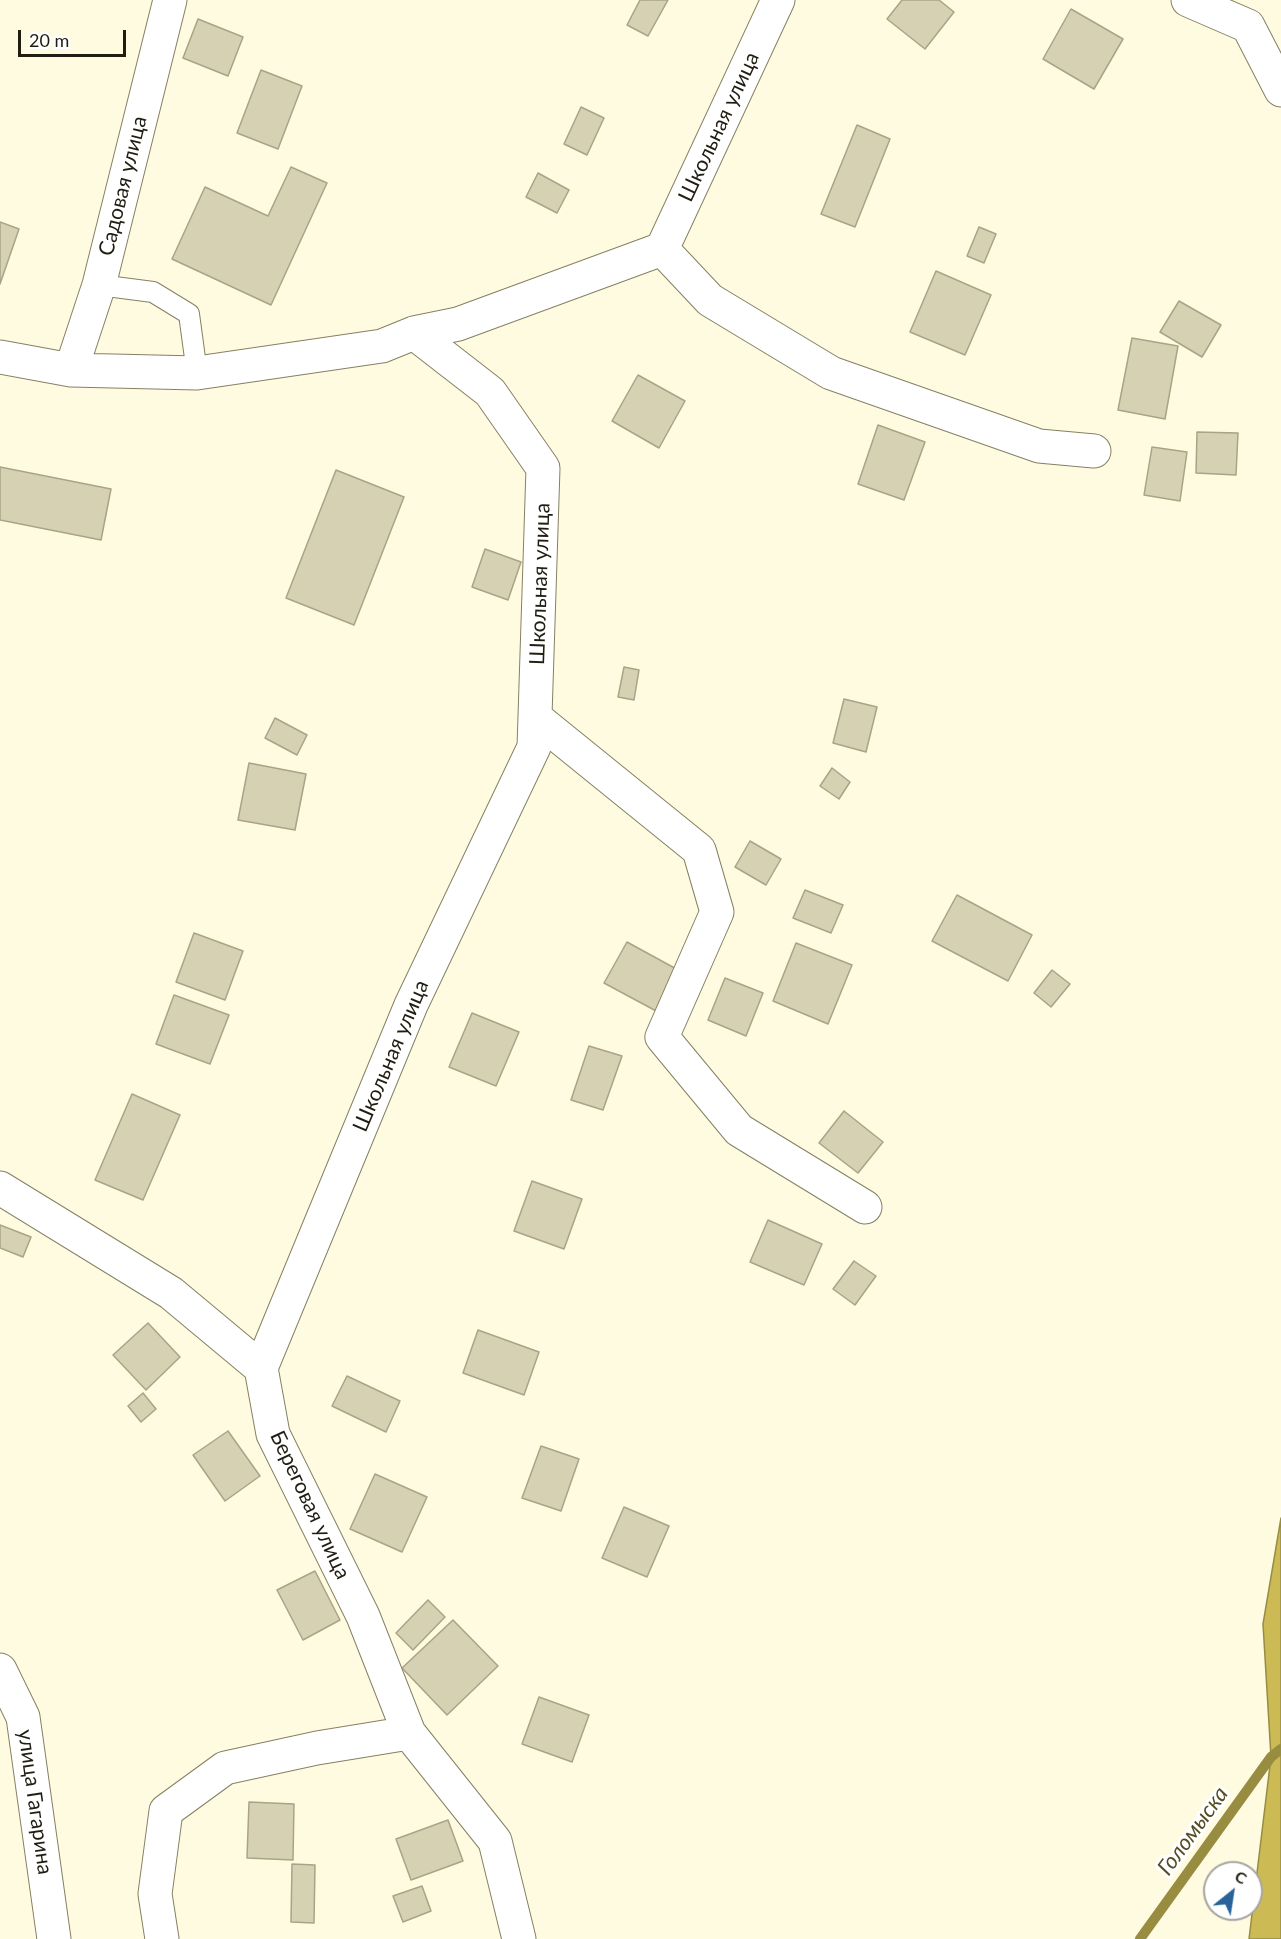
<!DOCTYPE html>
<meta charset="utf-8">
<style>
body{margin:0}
#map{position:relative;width:1281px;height:1939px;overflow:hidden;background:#fffbe1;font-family:Lato,sans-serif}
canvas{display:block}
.north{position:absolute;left:1203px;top:1861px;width:60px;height:60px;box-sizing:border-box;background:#fff;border:2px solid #a6a5a0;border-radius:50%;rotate:30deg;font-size:16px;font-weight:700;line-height:24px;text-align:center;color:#201e12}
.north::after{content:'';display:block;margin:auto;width:21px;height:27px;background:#29639a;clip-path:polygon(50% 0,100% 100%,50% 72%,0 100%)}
.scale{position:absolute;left:18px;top:30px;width:108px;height:27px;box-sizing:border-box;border:3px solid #201e12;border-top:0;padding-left:8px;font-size:18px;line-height:21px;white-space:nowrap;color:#201e12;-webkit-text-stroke:4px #fff;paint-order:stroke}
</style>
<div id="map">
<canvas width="1281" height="1939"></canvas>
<div class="north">С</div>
<div class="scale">20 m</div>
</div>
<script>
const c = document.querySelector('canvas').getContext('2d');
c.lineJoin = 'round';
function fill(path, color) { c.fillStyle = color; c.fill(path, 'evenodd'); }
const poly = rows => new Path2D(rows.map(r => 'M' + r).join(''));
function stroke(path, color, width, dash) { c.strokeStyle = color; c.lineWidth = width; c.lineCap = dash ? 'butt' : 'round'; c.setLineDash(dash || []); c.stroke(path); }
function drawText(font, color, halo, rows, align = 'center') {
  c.font = font + ' Lato,sans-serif'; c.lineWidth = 6; c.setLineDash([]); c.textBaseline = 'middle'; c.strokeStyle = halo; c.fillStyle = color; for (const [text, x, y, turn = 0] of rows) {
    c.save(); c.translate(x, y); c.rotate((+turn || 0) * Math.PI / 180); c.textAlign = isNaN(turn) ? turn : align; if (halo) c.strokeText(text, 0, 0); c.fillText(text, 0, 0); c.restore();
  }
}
const water = poly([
 [1281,1518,1281,1939,1249,1939,1271,1757,1263,1624,1281,1518]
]);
fill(water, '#cb5');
stroke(water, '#988c41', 1.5);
stroke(poly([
 [1140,1939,1271,1757,1281,1749]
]), '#988c41', 10);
const building = poly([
 [640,0,668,0,648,36,627,25,640,0],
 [902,0,939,0,954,12,925,49,887,19,902,0],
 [1071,9,1123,39,1094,89,1043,59,1071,9],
 [198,19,243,37,228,76,183,58,198,19],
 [261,70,302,86,278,149,237,133,261,70],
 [581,107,604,118,587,155,564,144,581,107],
 [857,125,890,139,855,227,821,214,857,125],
 [291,167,327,183,271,305,172,259,205,187,268,216,291,167],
 [538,173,569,190,557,213,526,197,538,173],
 [0,222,19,229,0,284,0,222],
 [979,227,996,234,984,263,967,256,979,227],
 [936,271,991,295,965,355,910,332,936,271],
 [1179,301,1221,325,1202,357,1160,332,1179,301],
 [1132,338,1178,346,1165,419,1118,410,1132,338],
 [638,375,685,401,659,448,612,421,638,375],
 [878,425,925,442,904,500,858,484,878,425],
 [1197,432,1238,433,1236,475,1196,473,1197,432],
 [1152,447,1187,452,1180,501,1144,495,1152,447],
 [0,467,111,489,101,540,0,520,0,467],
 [336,470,404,497,354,625,286,598,336,470],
 [485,549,521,562,508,600,472,587,485,549],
 [624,667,639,670,634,700,618,697,624,667],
 [844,699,877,707,866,752,833,743,844,699],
 [275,718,307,735,297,755,265,738,275,718],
 [249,763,306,774,295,830,238,820,249,763],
 [832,768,850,782,839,799,820,786,832,768],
 [750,841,781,859,766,885,735,867,750,841],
 [805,890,843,905,831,933,793,918,805,890],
 [957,895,1032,935,1008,981,932,941,957,895],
 [194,933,243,951,225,1000,176,982,194,933],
 [627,942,680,971,658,1012,604,983,627,942],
 [796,943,852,965,828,1024,773,1001,796,943],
 [1052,970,1070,984,1051,1007,1034,993,1052,970],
 [725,978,763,993,746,1036,708,1020,725,978],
 [174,995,229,1015,210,1064,156,1044,174,995],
 [472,1013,519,1032,496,1086,449,1067,472,1013],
 [589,1046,622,1056,603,1110,571,1100,589,1046],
 [132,1094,180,1115,143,1200,95,1180,132,1094],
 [844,1111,883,1142,858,1173,819,1143,844,1111],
 [532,1181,582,1199,564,1249,514,1231,532,1181],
 [768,1220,822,1244,804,1285,750,1262,768,1220],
 [0,1225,31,1237,23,1257,0,1248,0,1225],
 [854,1261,876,1276,855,1305,833,1289,854,1261],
 [148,1323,180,1357,146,1390,113,1355,148,1323],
 [478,1330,539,1352,524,1395,463,1373,478,1330],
 [347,1376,400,1401,386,1432,332,1406,347,1376],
 [143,1393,156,1409,141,1422,128,1406,143,1393],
 [228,1431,260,1476,225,1501,193,1455,228,1431],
 [541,1446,579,1459,561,1511,522,1498,541,1446],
 [375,1474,427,1497,402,1552,350,1529,375,1474],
 [624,1507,669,1526,647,1577,602,1558,624,1507],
 [315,1571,340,1620,303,1640,277,1590,315,1571],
 [428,1600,445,1617,413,1650,396,1633,428,1600],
 [453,1620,498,1666,447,1715,402,1668,453,1620],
 [539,1697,589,1715,572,1762,522,1744,539,1697],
 [249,1802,294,1804,293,1860,247,1858,249,1802],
 [448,1820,463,1861,411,1880,396,1839,448,1820],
 [292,1864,315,1865,314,1923,291,1922,292,1864],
 [422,1886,431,1911,403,1922,393,1896,422,1886]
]);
fill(building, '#d6d1b2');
stroke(building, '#a9a486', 1.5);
const service = poly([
 [99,285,153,292,189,314,197,373]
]);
const minor = poly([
 [1188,0,1248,26,1281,90],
 [662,249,710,300,831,373,1039,446,1094,451],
 [0,357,71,370,197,373,382,346,414,333,458,324,662,249,778,0],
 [71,370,99,285,170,0],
 [536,718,699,850,717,912,662,1037,739,1130,865,1207],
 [0,1188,171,1293,261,1368,273,1434,363,1616,409,1733,495,1841,519,1939],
 [261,1368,411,1005,534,747,543,468,490,392,414,333],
 [0,1670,23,1717,54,1939],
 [162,1939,155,1894,166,1811,225,1768,317,1748,409,1733]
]);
stroke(service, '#858063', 22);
stroke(minor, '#858063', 35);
stroke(service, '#fff', 20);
stroke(minor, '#fff', 33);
drawText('21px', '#201e12', '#fff', [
 ["Школьная улица",719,127,-65],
 ["Садовая улица",123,186,-76],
 ["Школьная улица",540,584,-88],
 ["Школьная улица",391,1056,-67],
 ["Береговая улица",310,1505,65],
 ["улица Гагарина",35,1802,82]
]);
drawText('italic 22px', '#554e24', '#fff', [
 ["Голомыска",1193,1831,-54]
]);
</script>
